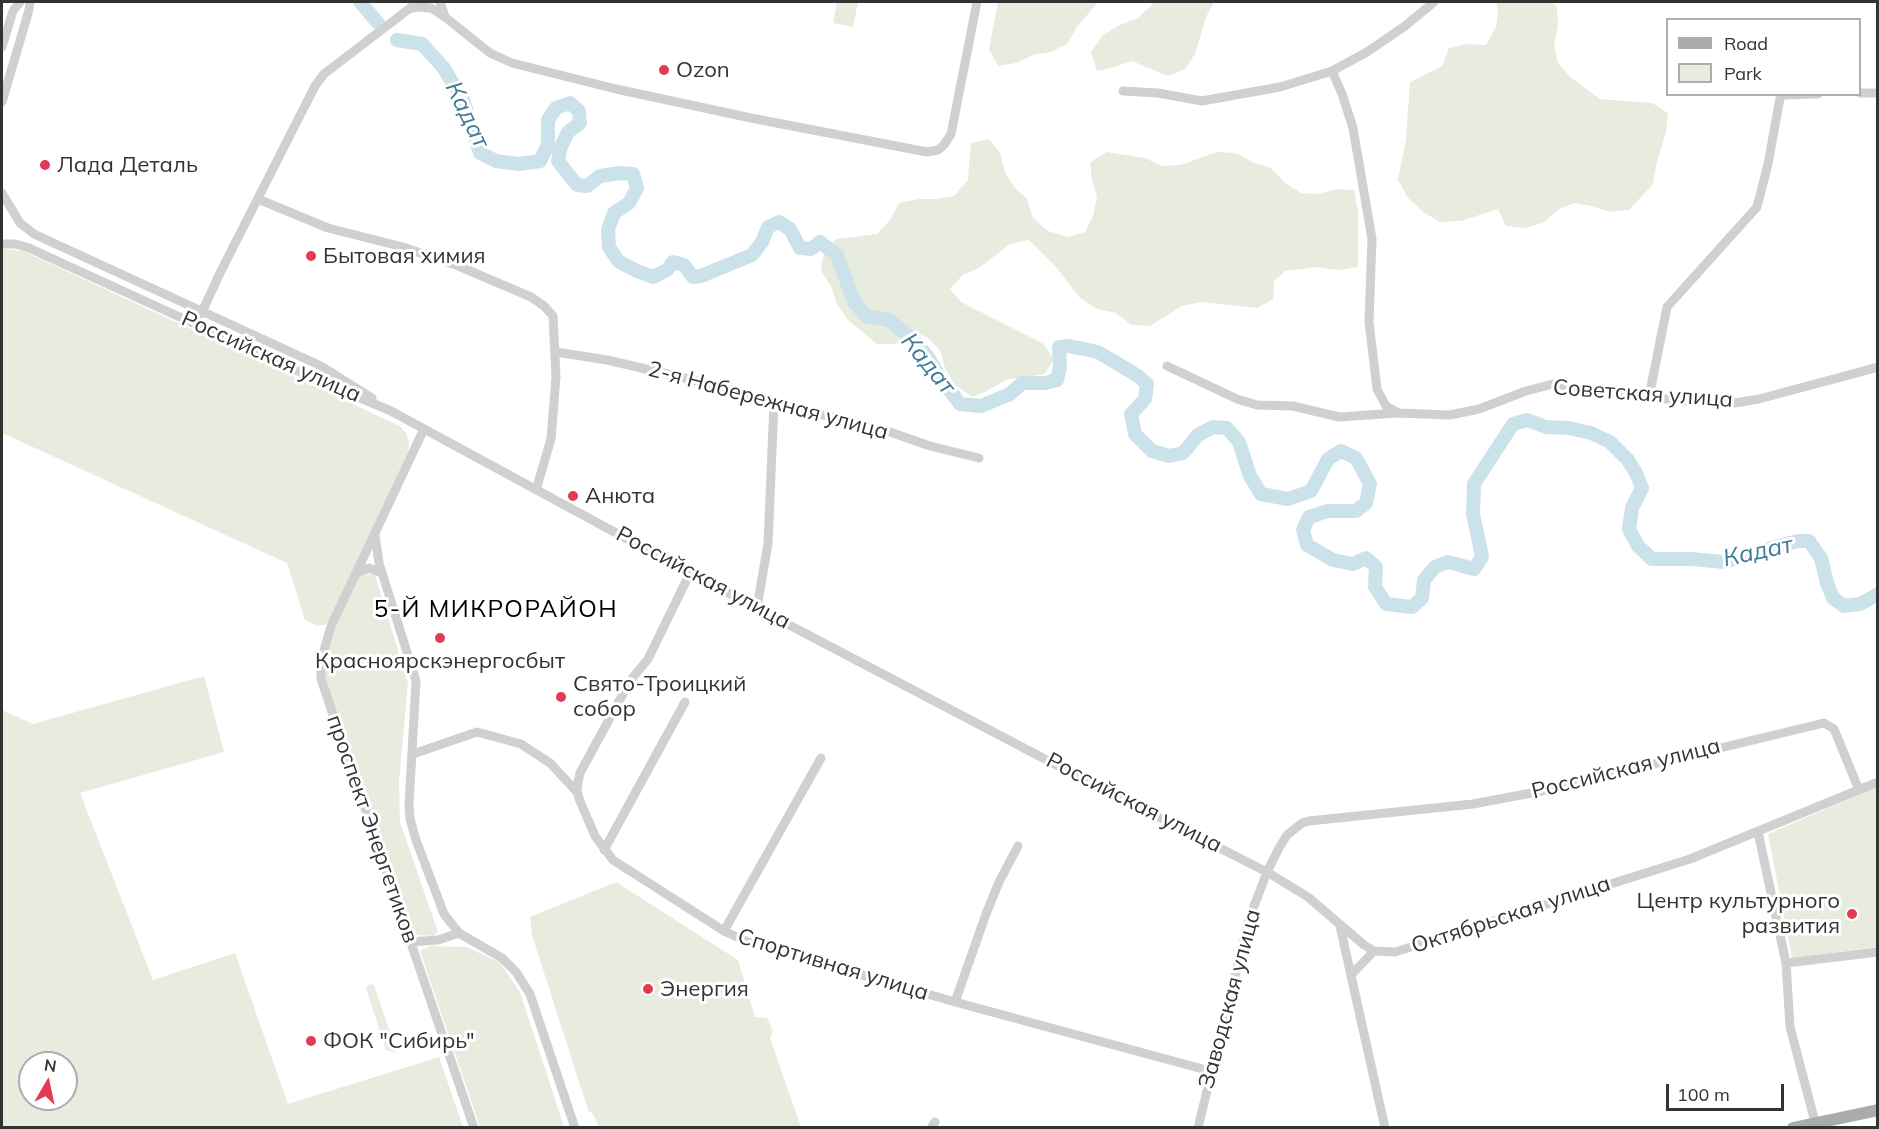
<!DOCTYPE html>
<meta charset="utf-8">
<style>
body{margin:0}
#map{position:relative;width:1879px;height:1129px;overflow:hidden;background:#fff;font-family:Mulish,sans-serif}
canvas{display:block}
.frame{position:absolute;inset:0;border:3px solid #333;pointer-events:none}
.legend{position:absolute;left:1666px;top:18px;width:195px;height:78px;box-sizing:border-box;background:#fff;border:2px solid #adadad;margin:0;padding:8px 10px;list-style:none;font-size:18px;color:#333}
.legend li{display:flex;align-items:center;gap:12px;height:30px}
.legend b{width:30px;border:2px solid #adadad}
.north{position:absolute;left:18px;top:1051px;width:60px;height:60px;box-sizing:border-box;background:#fff;border:2px solid #adadad;border-radius:50%;rotate:9deg;font-size:16px;font-weight:700;line-height:24px;text-align:center;color:#333}
.north::after{content:'';display:block;margin:auto;width:21px;height:27px;background:#e33b55;clip-path:polygon(50% 0,100% 100%,50% 72%,0 100%)}
.scale{position:absolute;left:1666px;top:1084px;width:118px;height:27px;box-sizing:border-box;border:3px solid #333;border-top:0;padding-left:8px;font-size:18px;line-height:21px;white-space:nowrap;color:#333;-webkit-text-stroke:4px #fff;paint-order:stroke}
</style>
<div id="map">
<canvas width="1879" height="1129"></canvas>
<div class="frame"></div>
<ul class="legend">
<li><b style="height:8px;background:#ababab"></b>Road</li>
<li><b style="height:16px;background:#e7ecdf"></b>Park</li>
</ul>
<div class="north">N</div>
<div class="scale">100 m</div>
</div>
<script>
const c = document.querySelector('canvas').getContext('2d');
c.lineJoin = 'round';
function fill(path, color) { c.fillStyle = color; c.fill(path, 'evenodd'); }
const poly = rows => new Path2D(rows.map(r => 'M' + r).join(''));
function stroke(path, color, width, dash) { c.strokeStyle = color; c.lineWidth = width; c.lineCap = dash ? 'butt' : 'round'; c.setLineDash(dash || []); c.stroke(path); }
function drawText(font, color, halo, rows, align = 'center') {
  c.font = font + ' Mulish,sans-serif'; c.lineWidth = 6; c.setLineDash([]); c.textBaseline = 'middle'; c.strokeStyle = halo; c.fillStyle = color; for (const [text, x, y, turn = 0] of rows) {
    c.save(); c.translate(x, y); c.rotate((+turn || 0) * Math.PI / 180); c.textAlign = isNaN(turn) ? turn : align; if (halo) c.strokeText(text, 0, 0); c.fillText(text, 0, 0); c.restore();
  }
}
fill(poly([
 [837,2,858,2,853,27,833,23],
 [998,2,1098,2,1077,27,1067,44,1051,52,1033,55,1016,63,998,66,989,49],
 [1153,2,1214,2,1206,17,1195,54,1185,69,1168,76,1132,61,1114,67,1097,71,1091,52,1103,35,1120,25,1138,18,1152,5],
 [1496,2,1552,2,1557,7,1558,26,1554,45,1558,63,1570,77,1600,99,1652,103,1668,113,1666,132,1656,166,1653,184,1629,210,1610,212,1592,206,1574,203,1558,210,1544,222,1526,228,1506,226,1498,209,1461,221,1440,222,1423,212,1408,198,1398,180,1406,139,1410,82,1442,66,1449,48,1468,44,1486,45,1496,27,1498,9],
 [989,139,1000,153,1005,172,1014,187,1027,199,1033,218,1048,231,1068,237,1085,232,1093,216,1097,197,1092,180,1090,162,1107,152,1145,158,1162,166,1181,165,1217,152,1236,153,1252,162,1271,168,1285,183,1301,193,1318,194,1336,189,1354,190,1358,211,1358,267,1339,270,1317,267,1285,271,1274,281,1273,299,1257,308,1201,302,1182,306,1150,326,1132,325,1116,313,1097,309,1080,298,1056,267,1029,240,1010,244,979,268,963,275,950,289,961,302,1044,344,1054,359,1045,374,1005,380,989,390,972,397,955,385,945,368,940,350,927,337,909,331,896,344,877,344,848,320,837,304,831,286,821,271,824,252,836,239,877,234,890,220,899,203,919,199,936,199,954,196,968,180,971,143],
 [5,249,23,251,400,426,406,433,409,442,408,452,328,624,317,626,305,620,287,563,2,433,2,250],
 [368,574,375,575,408,683,399,781,400,822,438,932,434,936,418,935,411,931,324,678,325,656,333,628,359,575],
 [204,676,224,752,80,793,153,980,235,953,288,1104,439,1057,463,1127,2,1127,2,710,33,724],
 [30,1063,66,1063,66,1099,30,1099],
 [1877,787,1877,947,1792,958,1768,834],
 [616,882,738,960,755,1017,767,1018,773,1031,770,1038,801,1127,599,1127,592,1112,589,1113,532,935,530,917],
 [430,946,467,947,500,963,520,992,564,1127,480,1127,420,951],
 [371,984,374,985,396,1050,394,1052,386,1050,366,988,368,985]
]), '#e7ecdf');
stroke(poly([
 [360,2,378,23],
 [397,40,422,44,443,67,463,100,480,153,496,161,519,164,540,161,548,145,548,120,556,108,570,103,579,111,580,123,568,132,560,149,558,161,577,185,587,186,600,176,620,173,633,174,637,188,629,203,614,213,608,230,609,247,618,261,637,271,653,277,667,270,673,262,684,265,693,277,701,276,752,255,762,242,768,227,779,222,790,229,800,248,811,249,820,242,837,255,854,302,866,316,889,320,912,339,928,357,939,376,960,404,981,406,1010,394,1022,383,1045,383,1057,380,1060,367,1059,347,1069,346,1098,352,1138,376,1147,384,1145,399,1131,414,1135,434,1152,451,1169,456,1183,453,1198,435,1213,427,1227,428,1239,442,1250,476,1261,494,1288,499,1311,491,1328,459,1341,451,1356,458,1370,484,1366,503,1356,511,1328,511,1309,517,1303,530,1307,545,1333,560,1353,564,1366,558,1376,567,1375,587,1386,604,1412,607,1422,598,1424,580,1435,567,1448,562,1474,569,1482,557,1473,514,1474,484,1513,424,1527,420,1546,427,1569,428,1591,433,1610,442,1628,460,1636,473,1642,488,1632,508,1629,529,1638,546,1652,559,1691,559,1724,562,1774,547,1798,541,1809,541,1821,558,1827,583,1833,598,1844,606,1860,604,1878,594]
]), '#cce2eb', 14);
stroke(poly([
 [440,2,445,17,490,53,512,63,616,89,751,118,927,152,938,150,944,145,951,134,977,2],
 [410,9,417,7,431,8,445,17],
 [2,47,13,11,20,2],
 [1332,71,1342,94,1353,128,1372,239,1369,322,1377,389,1386,406,1398,413],
 [1123,91,1158,93,1202,101,1280,87,1332,71,1367,52,1405,26,1434,2],
 [1860,93,1878,93],
 [2,102,29,10,30,2],
 [2,193,20,223,34,234,321,366,372,398],
 [258,199,328,228,403,247,456,265,531,297,544,306,553,316,556,377,551,439,536,490],
 [2,244,16,244,29,248,315,379,391,411,690,573,1062,768,1267,872,1308,897,1364,945,1374,951,1395,952,1690,859,1878,782],
 [201,314,221,271,315,86,324,74,418,2],
 [556,352,607,360,715,385,774,403,887,431,930,446,979,458],
 [1167,366,1237,399,1257,405,1293,406,1339,417,1398,413,1450,415,1479,409,1526,391,1553,384,1682,401,1735,403,1759,399,1878,367],
 [1649,397,1667,307,1757,207,1768,164,1780,98,1784,95,1818,94],
 [424,429,331,626,321,661,321,679,474,1128],
 [375,535,379,563,416,681,409,805,410,819,416,840,444,914,459,933,502,958,516,972,530,994,575,1128],
 [356,573,369,568,382,573],
 [690,573,648,659,630,681,580,773,578,782,577,792,580,801,595,836,613,860,724,931,748,942,955,1002,1210,1071],
 [757,607,768,544,774,403],
 [413,754,477,732,521,744,550,763,577,792],
 [1758,832,1786,963,1790,1027,1815,1122],
 [604,850,685,702],
 [1340,926,1385,1128],
 [724,931,821,758],
 [410,942,438,940,459,933],
 [1786,963,1878,952],
 [1352,974,1374,951],
 [955,1002,986,914,999,882,1018,846],
 [931,1128,935,1122],
 [1198,1128,1248,922,1267,872,1279,848,1287,835,1302,823,1309,821,1473,804,1542,791,1824,723,1834,729,1859,790]
]), '#d0d0d0', 9);
stroke(poly([
 [1793,1128,1878,1110]
]), '#ababab', 12);
for (const [x, y, r, color] of [
 [664,70,6,"#e33b55"],
 [45,165,6,"#e33b55"],
 [311,256,6,"#e33b55"],
 [573,496,6,"#e33b55"],
 [440,638,6,"#e33b55"],
 [561,697,6,"#e33b55"],
 [1852,914,6,"#e33b55"],
 [648,989,6,"#e33b55"],
 [311,1041,6,"#e33b55"]
]) { const dot = new Path2D(); dot.arc(x, y, r, 0, 2 * Math.PI); c.fillStyle = color; c.fill(dot); stroke(dot, '#fff', 2); }
drawText('22px', '#333', '#fff', [
 ["Ozon",676,70],
 ["Лада Деталь",57,165],
 ["Бытовая химия",323,256],
 ["Анюта",585,496],
 ["Красноярскэнергосбыт",440,661,"center"],
 ["Свято-Троицкий",573,684],
 ["собор",573,709],
 ["Центр культурного",1840,901,"right"],
 ["развития",1840,926,"right"],
 ["Энергия",660,989],
 ["ФОК \"Сибирь\"",323,1041]
], 'left');
drawText('22px', '#333', '#fff', [
 ["Российская улица",271,357,24],
 ["Советская улица",1643,394,4],
 ["2-я Набережная улица",768,401,15],
 ["Российская улица",703,578,28],
 ["Российская улица",1626,769,-14],
 ["Российская улица",1134,803,27],
 ["проспект Энергетиков",372,829,71],
 ["Октябрьская улица",1511,915,-18],
 ["Спортивная улица",833,965,17],
 ["Заводская улица",1230,999,-75]
]);
drawText('italic 24px', '#407b95', '#fff', [
 ["Кадат",467,115,64],
 ["Кадат",928,364,51],
 ["Кадат",1758,552,-12]
]);
c.letterSpacing = '1.5px';
drawText('24px', '#000', '#fff', [
 ["5-Й МИКРОРАЙОН",496,610]
]);
c.letterSpacing = '0px';
</script>
